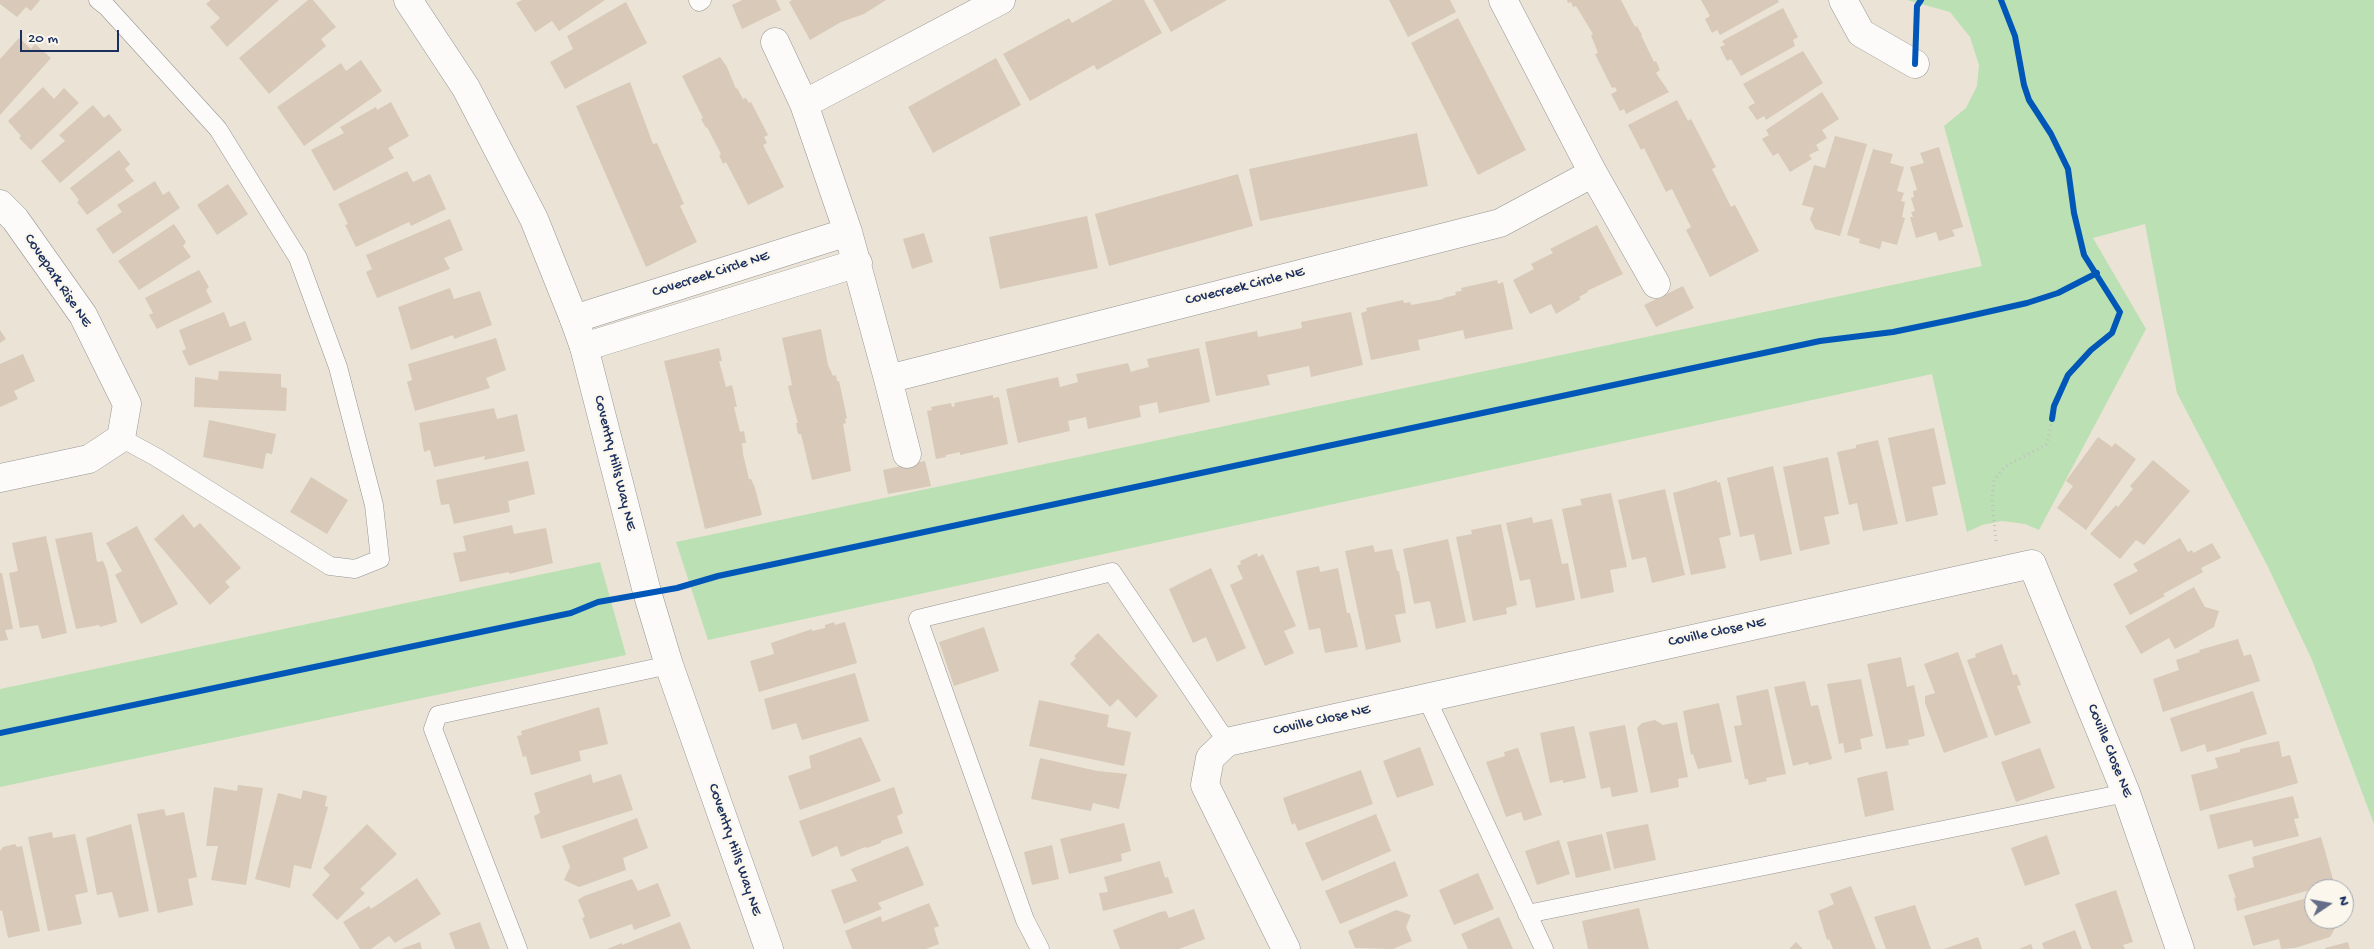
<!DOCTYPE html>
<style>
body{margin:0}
#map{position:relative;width:2374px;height:949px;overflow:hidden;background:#ebe4d6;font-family:"Gochi Hand",sans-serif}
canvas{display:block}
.north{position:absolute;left:2304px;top:879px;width:50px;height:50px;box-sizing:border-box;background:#fbf7ec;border:1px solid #a1a7b3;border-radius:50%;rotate:78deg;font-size:14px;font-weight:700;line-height:20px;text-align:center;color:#1b2f5e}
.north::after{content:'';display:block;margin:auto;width:18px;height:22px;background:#646e88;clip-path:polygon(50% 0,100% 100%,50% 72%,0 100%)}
.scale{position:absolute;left:20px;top:30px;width:99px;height:22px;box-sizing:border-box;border:2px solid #1b2f5e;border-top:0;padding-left:6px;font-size:15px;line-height:18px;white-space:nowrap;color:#1b2f5e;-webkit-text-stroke:4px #fbf7ec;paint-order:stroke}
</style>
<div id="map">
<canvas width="2374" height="949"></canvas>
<div class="north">N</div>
<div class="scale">20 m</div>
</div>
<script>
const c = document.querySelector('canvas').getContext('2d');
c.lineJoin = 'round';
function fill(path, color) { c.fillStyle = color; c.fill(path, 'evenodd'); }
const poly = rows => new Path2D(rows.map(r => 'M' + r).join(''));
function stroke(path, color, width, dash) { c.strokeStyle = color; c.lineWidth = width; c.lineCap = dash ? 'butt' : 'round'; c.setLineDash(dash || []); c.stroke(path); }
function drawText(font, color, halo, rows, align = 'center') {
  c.font = font + ' "Gochi Hand",sans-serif'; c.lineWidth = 4.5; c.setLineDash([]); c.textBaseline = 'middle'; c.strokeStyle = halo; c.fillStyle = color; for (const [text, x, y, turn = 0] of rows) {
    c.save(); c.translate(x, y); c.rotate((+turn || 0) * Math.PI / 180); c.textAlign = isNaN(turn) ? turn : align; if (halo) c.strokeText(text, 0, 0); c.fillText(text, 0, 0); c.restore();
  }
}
fill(poly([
 [1907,0,2374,0,2374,824,2312,660,2268,567,2177,393,2145,224,2093,238,2146,329,2039,530,2025,524,2002,521,1982,525,1967,532,1932,374,708,640,676,542,1982,266,1944,126,1966,108,1977,86,1979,65,1970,37,1950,12],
 [600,562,626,655,0,787,0,689]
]), '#bbe0b3');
fill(poly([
 [0,0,40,0,31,11,26,7,17,17,0,4],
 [211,0,279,0,227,47,210,27,220,18,206,4],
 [308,0,313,0,336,27,321,39,326,46,269,94,239,58],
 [522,0,605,0,559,31,552,21,535,32,516,3],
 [742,0,776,0,781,10,742,29,732,5],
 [792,0,886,0,864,14,841,22,810,40,789,2],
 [1113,0,1144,0,1162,33,1097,70,1094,65,1030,101,1003,54,1069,18,1072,23],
 [1153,0,1227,0,1171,32],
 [1389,0,1450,0,1456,12,1408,37],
 [1567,0,1621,0,1635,27,1637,26,1642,35,1641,35,1654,62,1656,61,1660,70,1656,73,1669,92,1626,114,1624,109,1620,111,1611,94,1617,91,1615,87,1612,88,1595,54,1598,53,1591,35,1593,34,1576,6,1573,7,1571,2,1568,3],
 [1701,0,1778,0,1779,2,1720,35,1717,30,1712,33,1705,19,1710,16],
 [626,2,647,43,565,89,550,62,573,49,567,36],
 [1783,8,1798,37,1793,40,1795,46,1741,76,1731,59,1727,61,1720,47,1725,45,1722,41],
 [1458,18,1526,150,1478,175,1411,43],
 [19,38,31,49,35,44,51,58,0,115,0,59],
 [1803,51,1823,83,1766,120,1764,116,1757,120,1748,107,1755,103,1743,84],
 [720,57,727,67,736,89,737,88,743,99,746,98,749,103,751,102,768,135,764,137,767,143,763,145,784,187,748,205,726,162,723,164,719,155,721,154,707,127,706,128,701,119,703,118,682,76],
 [996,58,1021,105,933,153,908,107],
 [361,60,382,91,304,146,277,107,341,63,346,71],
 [630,82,653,144,657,143,684,204,680,206,697,242,646,267,576,106],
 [43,87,54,99,64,88,79,103,31,150,19,138,21,136,8,121],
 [1822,92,1839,119,1822,130,1827,138,1816,145,1819,150,1809,155,1812,159,1790,172,1778,153,1773,156,1762,139,1769,135,1766,130],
 [1677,100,1688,121,1691,119,1716,167,1712,169,1731,207,1735,205,1759,251,1710,277,1686,230,1691,227,1672,189,1666,192,1644,148,1641,150,1628,125],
 [391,102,409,136,388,148,394,158,334,191,311,150,344,133,340,127,376,107,377,110],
 [93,105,104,118,109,114,122,130,60,183,41,161,65,141,59,135],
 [1417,133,1428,186,1260,221,1249,169],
 [1835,136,1867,144,1840,236,1815,229,1810,219,1814,208,1802,205,1814,165,1825,168],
 [1939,147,1963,227,1952,230,1955,236,1939,241,1936,232,1916,238,1910,217,1913,217,1911,212,1915,211,1911,198,1914,197,1913,191,1917,190,1910,167,1924,163,1920,153],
 [1873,149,1893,154,1890,163,1904,167,1897,191,1904,193,1901,201,1905,202,1902,217,1905,218,1897,245,1882,241,1880,249,1859,243,1860,239,1847,235],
 [119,150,130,164,125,169,134,181,87,215,77,202,79,200,70,188],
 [407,171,413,182,430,174,446,209,411,226,409,222,356,247,345,225,348,224,338,204],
 [1238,174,1253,226,1109,266,1095,214],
 [155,181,163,195,169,191,180,208,113,254,96,229,122,212,117,205],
 [228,184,248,214,217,235,197,205],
 [1087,216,1098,268,1000,289,989,237],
 [450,219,463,250,444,258,450,269,377,298,366,272,372,269,366,255],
 [174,224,186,242,183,246,191,257,139,290,118,261],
 [1597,225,1623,274,1587,291,1588,292,1579,297,1581,299,1556,314,1551,304,1530,314,1513,280,1534,269,1531,264,1553,253,1550,249],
 [924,233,933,262,912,269,903,239],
 [199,270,209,287,206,290,212,302,157,329,149,315,153,313,145,298],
 [1497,280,1498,284,1503,282,1513,329,1465,339,1463,330,1418,340,1420,350,1371,360,1361,313,1367,311,1366,308,1403,300,1404,303,1410,302,1411,305,1444,299,1443,298,1456,295,1455,292,1462,291,1461,288],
 [1683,286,1694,308,1656,327,1644,305],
 [450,288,454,299,480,291,492,325,454,339,453,335,411,350,398,307],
 [224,312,230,327,245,321,252,340,189,366,182,351,186,349,179,330],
 [1351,312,1363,365,1311,377,1309,366,1267,375,1270,385,1216,396,1205,342,1257,331,1258,337,1302,328,1301,322],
 [821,329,828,365,833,376,836,375,837,381,839,381,847,418,845,419,846,423,843,424,851,471,812,480,801,434,798,434,796,423,798,423,790,395,788,386,792,385,782,338],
 [0,330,6,339,0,343],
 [496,338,506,370,486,378,490,388,415,411,407,382,412,380,408,364],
 [719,348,722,361,719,361,726,387,732,385,737,407,734,407,740,432,744,431,746,443,742,443,743,454,749,479,751,479,755,488,762,515,705,529,664,361],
 [1199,348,1210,402,1159,413,1157,402,1139,406,1141,417,1088,429,1086,417,1068,421,1070,431,1018,443,1006,389,1058,377,1060,387,1078,382,1076,374,1128,363,1131,372,1137,370,1149,367,1147,359],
 [23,354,35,381,14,391,18,399,0,407,0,364],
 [219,371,281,374,281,387,287,388,286,411,194,407,195,377,218,380],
 [993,395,993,398,999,397,1008,444,960,455,960,452,946,455,946,457,936,459,927,411,932,410,931,407,951,403,952,407,955,406,954,403],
 [494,408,497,419,517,414,525,451,484,460,485,456,434,467,430,450,424,452,419,423],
 [209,420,276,434,272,454,266,453,263,469,203,457],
 [1934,428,1946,484,1932,487,1938,515,1906,522,1888,438],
 [2098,437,2112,447,2115,443,2136,459,2086,530,2057,508,2073,486,2066,481],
 [1878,440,1898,524,1863,531,1857,503,1849,505,1837,452,1856,448,1856,445],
 [1828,457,1839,514,1824,517,1830,544,1800,551,1783,467],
 [2153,460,2190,491,2144,545,2136,540,2120,559,2090,534,2116,505,2118,507,2133,489,2130,486],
 [528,461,535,494,508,501,510,512,454,524,449,504,441,505,436,480],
 [925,461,931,486,888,494,883,470],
 [1773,466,1792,554,1760,561,1754,534,1740,537,1727,478],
 [311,477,348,500,327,534,290,512],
 [1717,480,1717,483,1720,482,1731,535,1719,538,1726,568,1691,575,1673,493],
 [1665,489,1685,575,1652,583,1646,557,1632,560,1618,500],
 [1611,493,1627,567,1610,570,1614,592,1581,599,1562,509,1582,505,1580,499],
 [183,514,194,528,200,523,241,568,225,582,230,587,210,605,154,539],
 [1532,517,1533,523,1552,519,1562,564,1568,563,1575,600,1536,608,1530,579,1520,581,1506,523],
 [1501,524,1517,605,1506,608,1507,614,1473,621,1456,537,1472,534,1471,530],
 [512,525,514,534,546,528,553,563,509,574,509,572,460,582,453,553,466,551,463,536],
 [137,526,178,604,141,624,115,575,122,571,106,543],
 [92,532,97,562,103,561,107,571,117,622,100,627,99,625,76,629,55,539],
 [46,536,67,633,42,639,38,625,20,628,9,573,18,571,12,543],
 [2180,538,2188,552,2192,550,2193,553,2212,543,2221,558,2201,568,2203,572,2163,594,2165,596,2130,615,2113,584,2138,571,2133,564],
 [1448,539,1466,622,1436,629,1430,601,1414,604,1403,549],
 [1373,545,1375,552,1392,549,1397,571,1399,571,1406,613,1395,615,1401,642,1366,650,1345,551],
 [1257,553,1258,557,1263,554,1296,626,1284,631,1294,653,1265,666,1230,585,1243,579,1237,566,1241,564,1240,561],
 [1319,566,1320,572,1338,568,1347,613,1350,613,1358,647,1325,653,1320,628,1309,630,1296,571],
 [1211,568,1246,648,1217,662,1206,637,1193,643,1169,589],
 [0,573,2,573,13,629,5,630,8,640,0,641],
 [2194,587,2205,607,2219,611,2214,627,2175,649,2169,638,2141,654,2125,626],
 [834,622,835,625,845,622,857,663,759,692,750,661,774,654,771,643,812,629,812,631,825,628,825,625],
 [984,627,999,671,954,686,939,642],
 [1098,633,1158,696,1136,718,1118,699,1110,707,1070,664,1076,658,1074,656],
 [2238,639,2244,656,2251,654,2260,681,2163,712,2153,679,2179,670,2176,660,2200,652,2199,650],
 [2002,644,2013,675,2017,674,2021,685,2017,686,2031,723,1995,736,1967,660,1976,657,1975,654],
 [1958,652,1988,737,1944,753,1925,703,1925,696,1935,693,1924,664],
 [1901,657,1907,687,1914,685,1925,736,1908,740,1909,745,1886,749,1867,664],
 [855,673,869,721,802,740,796,723,772,730,764,699],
 [1861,679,1873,736,1860,739,1862,749,1845,753,1843,743,1839,744,1827,684],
 [1805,681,1811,706,1818,705,1832,759,1809,765,1808,762,1793,766,1774,687],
 [1768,689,1786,774,1766,778,1767,781,1749,785,1748,779,1745,779,1734,726,1742,725,1736,696],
 [2253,691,2267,734,2216,750,2207,752,2205,744,2181,752,2170,718],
 [1039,700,1109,715,1107,727,1131,732,1124,766,1029,746],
 [1719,703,1732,762,1698,769,1693,754,1691,755,1683,711],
 [599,707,608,744,579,751,581,761,531,775,526,756,523,757,517,736,522,735,521,731],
 [1655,720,1663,725,1677,722,1688,777,1678,779,1679,787,1651,793,1637,728,1642,723],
 [1625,725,1638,792,1612,797,1610,787,1601,789,1589,732],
 [1574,726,1586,778,1563,783,1563,780,1550,783,1540,733],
 [861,737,881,781,800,810,788,776,811,768,809,756],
 [2279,741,2282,757,2290,755,2298,783,2200,811,2191,775,2218,768,2215,758,2240,752,2240,749],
 [1420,747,1434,785,1397,798,1383,761],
 [1518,748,1542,815,1524,821,1521,812,1506,817,1486,762,1505,756,1504,752],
 [2040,748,2055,788,2016,802,2001,762],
 [1040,758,1097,771,1127,774,1119,809,1093,803,1091,811,1031,799],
 [1361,770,1373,804,1298,831,1295,823,1292,825,1283,798],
 [1887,771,1894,810,1865,817,1857,778],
 [591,774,593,783,621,774,633,810,541,839,534,816,540,813,534,793],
 [238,785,263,788,246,885,211,880,218,846,206,846,214,787,237,791],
 [894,787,903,813,897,816,903,833,881,841,881,843,867,848,865,847,841,857,837,846,812,857,799,821],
 [303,790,327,796,325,806,328,807,311,869,294,865,290,888,255,879,278,793,301,799],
 [2293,796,2299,818,2294,819,2299,836,2254,847,2252,840,2218,849,2209,815],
 [164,809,166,816,184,812,197,877,188,879,193,905,158,913,137,814],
 [1376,814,1391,851,1322,881,1305,843],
 [637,818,648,848,623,858,626,870,579,887,564,880,570,867,562,846],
 [1124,823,1131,851,1121,854,1122,861,1069,874,1060,839],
 [131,824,149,911,119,918,112,892,97,895,86,838],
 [367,824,397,854,360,889,365,893,337,920,312,895,330,875,323,868],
 [1648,824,1656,860,1614,869,1606,832],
 [52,832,53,838,75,834,88,892,75,895,82,924,48,931,28,837],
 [1602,834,1611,870,1576,878,1567,842],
 [2047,835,2060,874,2025,886,2011,848],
 [2321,837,2334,883,2237,911,2234,898,2236,898,2228,875,2254,867,2252,857],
 [1559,840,1570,874,1537,885,1525,851],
 [15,844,17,847,22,846,40,931,8,938,2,910,0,911,0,851,3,847],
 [1052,845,1059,879,1032,885,1024,852],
 [908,846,924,885,878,903,882,909,844,924,831,890,857,881,851,869],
 [1160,861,1165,878,1168,877,1173,893,1103,911,1099,893,1108,892,1104,877],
 [1395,861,1408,896,1340,924,1325,891],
 [1478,873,1494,909,1454,925,1439,890],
 [417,878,441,914,395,943,389,936,371,949,360,949,343,922,369,906,371,909],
 [632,879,638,891,658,883,671,916,634,930,632,924,590,939,582,918,585,917,578,900,584,896],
 [1851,886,1860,908,1876,949,1833,949,1829,939,1827,940,1818,911,1834,904,1830,894],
 [2116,890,2133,942,2123,945,2125,949,2091,949,2075,904],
 [2314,896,2314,919,2332,919,2338,923,2330,937,2295,948,2281,949,2279,939,2253,946,2244,916],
 [929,903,939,926,934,928,939,944,926,949,852,949,845,931,881,916,882,922],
 [1915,905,1931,949,1886,949,1874,917],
 [1639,908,1649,949,1588,949,1582,921],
 [1194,909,1205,939,1179,949,1120,949,1113,930,1160,912,1166,911,1169,918],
 [1396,910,1411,915,1406,927,1412,941,1393,949,1355,948,1348,931],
 [1499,917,1513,949,1468,949,1461,934],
 [480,922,490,949,455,949,449,933],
 [680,922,691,949,607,949,622,943,622,945],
 [2075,930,2082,949,2044,949,2042,943],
 [1978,937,1982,949,1944,949],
 [420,942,422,949,401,949],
 [1796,942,1803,949,1789,949],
 [2348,942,2350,949,2325,949,2325,948],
 [2031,944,2033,949,2019,949]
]), '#d8c9b8');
const service = poly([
 [98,0,107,7,218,129,298,258,338,367,374,505,380,559,355,569,330,566,156,457,121,438],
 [698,0,699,2,702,0],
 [1426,697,1544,949],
 [1527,914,2126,793],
 [518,949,433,729,438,715,669,665],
 [1040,949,1025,920,918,619,1112,572,1227,742]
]);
const minor = poly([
 [1503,0,1593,173],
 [1843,0,1861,33,1915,64],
 [775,42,804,104,848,232,888,379,907,454],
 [804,104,1001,0],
 [0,204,15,219,83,315,127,404,121,438,89,459,0,478],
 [574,319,848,232],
 [584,347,858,263],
 [888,379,1500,223,1593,173,1656,284],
 [1286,949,1205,785,1210,758,1227,742,2032,564,2126,793,2180,949]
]);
const tertiary = poly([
 [408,0,466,88,534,219,574,319,584,347,647,592,669,665,769,949]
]);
stroke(service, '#949494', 19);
stroke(minor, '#949494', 29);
stroke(tertiary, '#949494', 29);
stroke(poly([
 [1996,541,1992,502,1994,480,2006,466,2047,444,2052,419]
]), '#c0c0c2', 3, [1, 4]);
stroke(service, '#fcfbf9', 18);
stroke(minor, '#fcfbf9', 28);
stroke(tertiary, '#fcfbf9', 28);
stroke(poly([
 [2001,0,2015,36,2024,85,2029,100,2051,134,2068,169,2074,213,2084,255,2120,312,2112,333,2091,350,2068,375,2054,406,2052,419],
 [1915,64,1917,6,1921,0],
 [0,733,571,613,598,602,677,588,718,576,1820,341,1893,332,1956,319,2027,303,2058,293,2097,273]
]), '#0057b8', 6);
drawText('15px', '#1b2f5e', '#fbf7ec', [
 ["Covecreek Circle NE",711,275,-18],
 ["Covepark Rise NE",57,281,56],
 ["Covecreek Circle NE",1245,287,-14],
 ["Coventry Hills Way NE",614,463,76],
 ["Coville Close NE",1717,633,-12],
 ["Coville Close NE",1322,721,-13],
 ["Coville Close NE",2109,751,68],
 ["Coventry Hills Way NE",734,850,71]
]);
</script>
